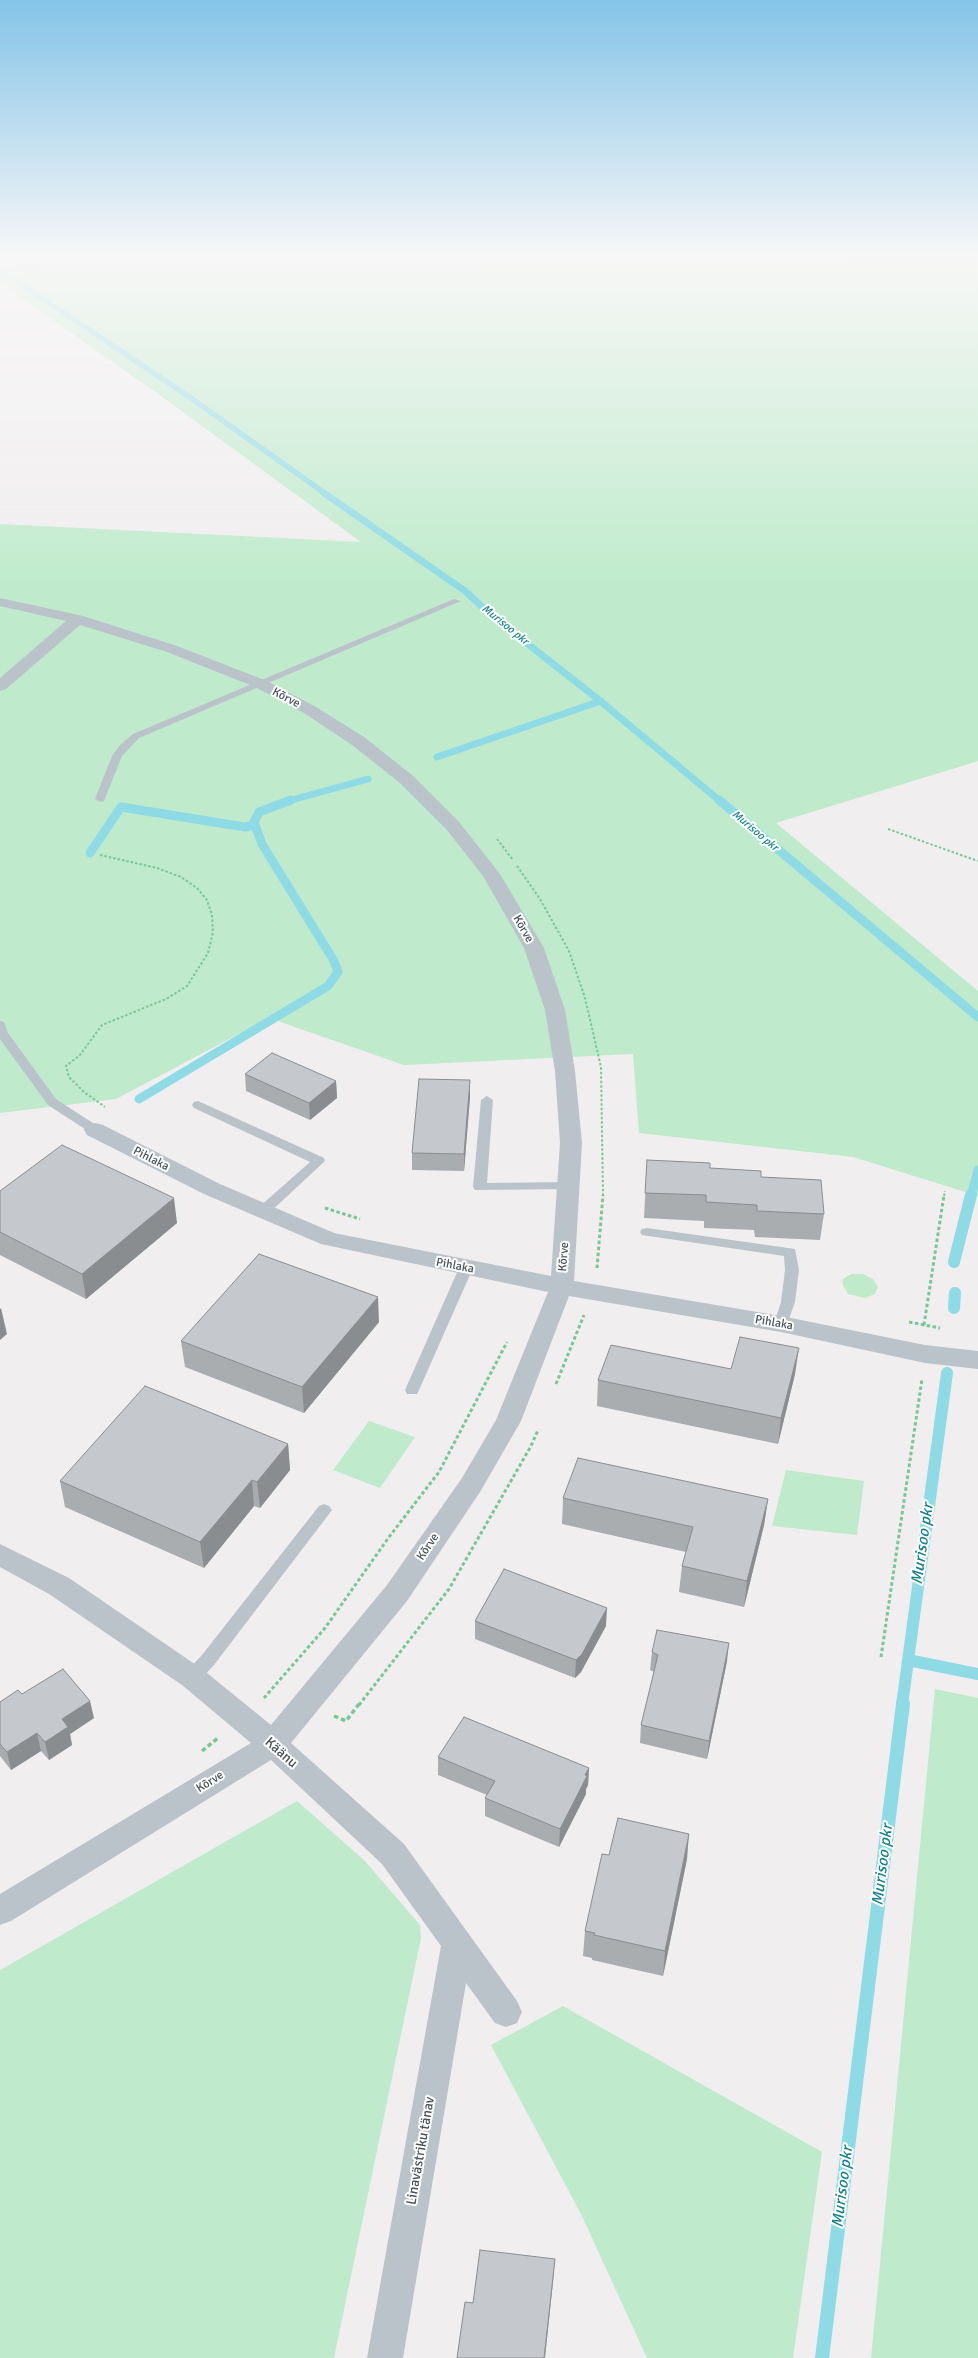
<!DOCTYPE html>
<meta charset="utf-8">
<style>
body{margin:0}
canvas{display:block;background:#f0eeee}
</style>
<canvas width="978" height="2358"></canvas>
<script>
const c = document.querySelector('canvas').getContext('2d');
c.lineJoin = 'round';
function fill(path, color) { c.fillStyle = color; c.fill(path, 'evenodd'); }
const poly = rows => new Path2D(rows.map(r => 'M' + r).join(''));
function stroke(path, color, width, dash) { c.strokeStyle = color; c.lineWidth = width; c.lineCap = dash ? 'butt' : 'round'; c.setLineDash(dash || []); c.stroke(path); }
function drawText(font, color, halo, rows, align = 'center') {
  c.font = font + ' Signika,sans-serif'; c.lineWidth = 4; c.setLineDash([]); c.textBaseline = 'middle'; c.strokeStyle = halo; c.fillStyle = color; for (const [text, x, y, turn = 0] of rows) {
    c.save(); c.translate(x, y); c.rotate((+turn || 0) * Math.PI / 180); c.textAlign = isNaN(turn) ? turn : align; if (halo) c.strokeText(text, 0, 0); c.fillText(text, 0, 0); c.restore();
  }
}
fill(poly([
 [0,255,978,255,978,761,776,823,978,991,978,1196,853,1157,639,1133,633,1054,404,1065,269,1018,116,1099,0,1113,0,524,361,542,161,396,0,283],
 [851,1274,863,1274,873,1279,878,1287,875,1294,865,1298,848,1294,842,1283,843,1279],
 [369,1421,415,1437,380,1488,333,1470],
 [786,1470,864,1481,857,1535,772,1526],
 [935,1689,978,1698,978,2358,871,2358],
 [297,1801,365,1861,420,1925,421,1938,334,2358,0,2358,0,1970],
 [563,2006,822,2152,793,2358,647,2358,582,2216,491,2045]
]), '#bfebcc');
stroke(poly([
 [3,272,188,396,326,494]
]), '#8fdbe5', 5.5);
stroke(poly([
 [324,493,465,591,491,615,599,700,720,801],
 [437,757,601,701],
 [288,801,368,779]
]), '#8fdbe5', 7);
stroke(poly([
 [719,800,978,1017],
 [90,853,121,807,245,827,255,825],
 [139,1099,328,986,338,972,334,961,262,844,254,822,259,812,291,800],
 [971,1196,978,1170]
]), '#8fdbe5', 9);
stroke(poly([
 [954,1262,971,1195],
 [954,1308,955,1293],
 [908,1660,978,1674],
 [902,1705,947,1373]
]), '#8fdbe5', 12);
stroke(poly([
 [822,2358,903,1704]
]), '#8fdbe5', 14);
stroke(poly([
 [888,829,978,861],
 [497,839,513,860],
 [100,855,157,868,181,877,197,888,207,900,212,915,213,932,208,953,187,986,166,999,102,1025,80,1055,66,1066,69,1077,84,1092,105,1107],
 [517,866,540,899,569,951,585,998,601,1067,603,1196],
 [944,1196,945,1191]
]), '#79c799', 2, [2.5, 2]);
stroke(poly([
 [325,1208,360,1219],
 [597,1268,603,1195],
 [909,1322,940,1328],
 [924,1325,944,1195],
 [556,1384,584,1315],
 [881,1657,922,1379],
 [264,1698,325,1628,389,1537,439,1472,507,1342],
 [359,1705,449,1589,531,1446,538,1430]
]), '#79c799', 3, [3.5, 2.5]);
stroke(poly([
 [334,1716,346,1721,359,1704],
 [202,1751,218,1738]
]), '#79c799', 3.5, [4.5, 3]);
fill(poly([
 [454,599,461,601,139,738,122,756,104,801,100,802,95,799,112,756,120,745,133,734,454,599],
 [0,1021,4,1022,8,1033,56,1099,99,1127,101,1130,99,1133,91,1133,48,1105,0,1039,0,1021],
 [487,1096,493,1100,487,1183,568,1182,575,1186,573,1189,475,1190,473,1187,481,1100,487,1096],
 [198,1101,324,1158,325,1161,268,1214,258,1214,256,1211,258,1208,310,1162,194,1108,192,1105,194,1102,198,1101],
 [647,1228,795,1249,799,1270,795,1302,786,1327,776,1327,774,1324,781,1302,785,1270,784,1256,642,1235,640,1232,642,1229,647,1228],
 [466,1263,473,1268,419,1390,417,1394,407,1394,405,1390,459,1268,466,1263],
 [324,1504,329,1506,332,1510,329,1514,214,1665,198,1682,192,1684,186,1682,184,1677,186,1672,202,1655,319,1506,324,1504]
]), '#bac3ca');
fill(poly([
 [978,258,978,264,149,266,0,272,0,266,149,260,978,258],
 [0,598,83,616,177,646,267,681,316,707,364,737,412,775,459,822,500,874,544,948,565,1010,575,1071,582,1143,574,1281,781,1316,925,1345,978,1351,978,1369,925,1363,781,1332,569,1296,521,1421,480,1492,407,1601,291,1743,404,1844,517,2001,522,2012,517,2023,506,2027,495,2023,466,1983,403,2358,367,2358,441,1946,382,1864,271,1760,11,1921,0,1925,0,1894,251,1743,182,1685,49,1594,0,1567,0,1544,69,1578,202,1669,271,1725,387,1585,462,1478,496,1420,548,1292,321,1244,204,1194,87,1135,84,1130,87,1125,95,1123,103,1125,220,1184,334,1233,551,1276,560,1143,555,1071,545,1010,524,948,483,876,447,830,400,783,352,745,304,713,255,687,167,652,80,625,6,689,0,691,0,678,66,621,0,606,0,598]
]), '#bac3ca');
fill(poly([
 [245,1074,336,1081,337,1098,310,1120,246,1091],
 [470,1080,470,1097,464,1171,412,1170,412,1153],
 [647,1160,710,1168,761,1177,824,1214,820,1240,755,1237,754,1230,704,1228,704,1221,644,1218],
 [0,1191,177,1223,86,1299,0,1255],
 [379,1322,304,1413,185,1367,181,1341],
 [731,1369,795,1374,778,1444,597,1406,598,1380],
 [288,1444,290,1470,260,1508,254,1506,204,1568,65,1507,60,1481],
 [563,1498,768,1499,764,1525,744,1607,679,1592,682,1566,686,1552,562,1524],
 [475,1621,606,1626,581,1672,575,1678,475,1639],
 [652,1652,727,1661,707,1759,640,1743,641,1725,654,1672,650,1670],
 [22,1694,94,1718,70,1734,72,1745,49,1760,41,1751,11,1770,0,1756,0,1702],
 [438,1757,589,1768,588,1785,586,1789,586,1794,559,1847,485,1816,485,1798,487,1795,438,1775],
 [609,1855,687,1859,663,1976,592,1960,592,1958,583,1956,585,1931]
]), '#a9adb0');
fill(poly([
 [470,1080,470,1097,464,1171,464,1154],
 [336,1081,337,1098,310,1120,309,1103],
 [174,1198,177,1223,86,1299,82,1274],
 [378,1297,379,1322,304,1413,302,1387],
 [1,1308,7,1334,0,1340,0,1309],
 [799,1348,795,1374,778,1444,781,1418],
 [288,1444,290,1470,260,1508,257,1482],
 [252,1480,254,1506,204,1568,200,1542],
 [768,1499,764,1525,744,1607,747,1581],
 [607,1608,606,1626,581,1672,575,1678,576,1660],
 [729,1643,727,1661,707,1759,709,1741],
 [90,1701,94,1718,70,1734,72,1745,49,1760,45,1742,62,1719],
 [37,1733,41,1751,11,1770,7,1752],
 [589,1768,588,1785,586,1789,586,1794,559,1847,560,1829,585,1775],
 [689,1834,687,1859,663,1976,665,1951],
 [555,2259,553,2282,545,2358,544,2358]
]), '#8a8d90');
const building = poly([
 [272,1053,336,1081,309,1103,245,1074,272,1053],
 [419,1079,470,1080,464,1154,412,1153,419,1079],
 [62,1145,174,1198,82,1274,0,1232,0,1191,62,1145],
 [647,1160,710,1163,710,1168,761,1171,761,1177,821,1180,824,1214,757,1211,757,1205,706,1202,706,1195,645,1193,647,1160],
 [259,1254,378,1297,302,1387,181,1341,259,1254],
 [740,1337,799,1348,781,1418,598,1380,611,1345,731,1369,740,1337],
 [145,1386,288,1444,257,1482,252,1480,200,1542,60,1481,145,1386],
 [578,1458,768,1499,747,1581,682,1566,693,1527,563,1498,578,1458],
 [504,1569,607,1608,582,1654,576,1660,475,1621,504,1569],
 [657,1630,729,1643,709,1741,641,1725,658,1655,652,1652,657,1630],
 [63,1669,90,1701,62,1719,68,1727,45,1742,37,1733,7,1752,0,1744,0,1702,18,1690,22,1694,63,1669],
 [464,1717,589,1768,585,1775,587,1776,560,1829,485,1798,495,1781,438,1757,464,1717],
 [618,1818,689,1834,665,1951,594,1935,595,1933,585,1931,602,1854,609,1855,618,1818],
 [480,2250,555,2259,544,2358,457,2358,465,2302,473,2303,480,2250]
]);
fill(building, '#c5c9cd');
stroke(building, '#8a8d90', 1);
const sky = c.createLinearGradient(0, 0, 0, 585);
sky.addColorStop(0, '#84c4e7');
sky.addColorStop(0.44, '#f8f7f7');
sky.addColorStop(1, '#f8f7f700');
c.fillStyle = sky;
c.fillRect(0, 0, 978, 585);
drawText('italic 11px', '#168290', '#fff', [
 ["Murisoo pkr",505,625,39],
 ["Murisoo pkr",755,831,40]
]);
drawText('12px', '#47535a', '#fff', [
 ["Kõrve",286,698,28],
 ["Kõrve",523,929,60],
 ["Pihlaka",151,1159,27],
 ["Kõrve",564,1257,-86],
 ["Pihlaka",455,1266,11],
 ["Pihlaka",774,1323,10],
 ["Kõrve",428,1547,-56],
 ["Kõrve",210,1782,-32]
]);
drawText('14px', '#47535a', '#fff', [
 ["Käänu",281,1753,41],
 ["Linavästriku tänav",421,2151,-80]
]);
drawText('italic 16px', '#168290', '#fff', [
 ["Murisoo pkr",923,1544,-82],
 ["Murisoo pkr",883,1865,-83],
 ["Murisoo pkr",843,2187,-83]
]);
</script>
